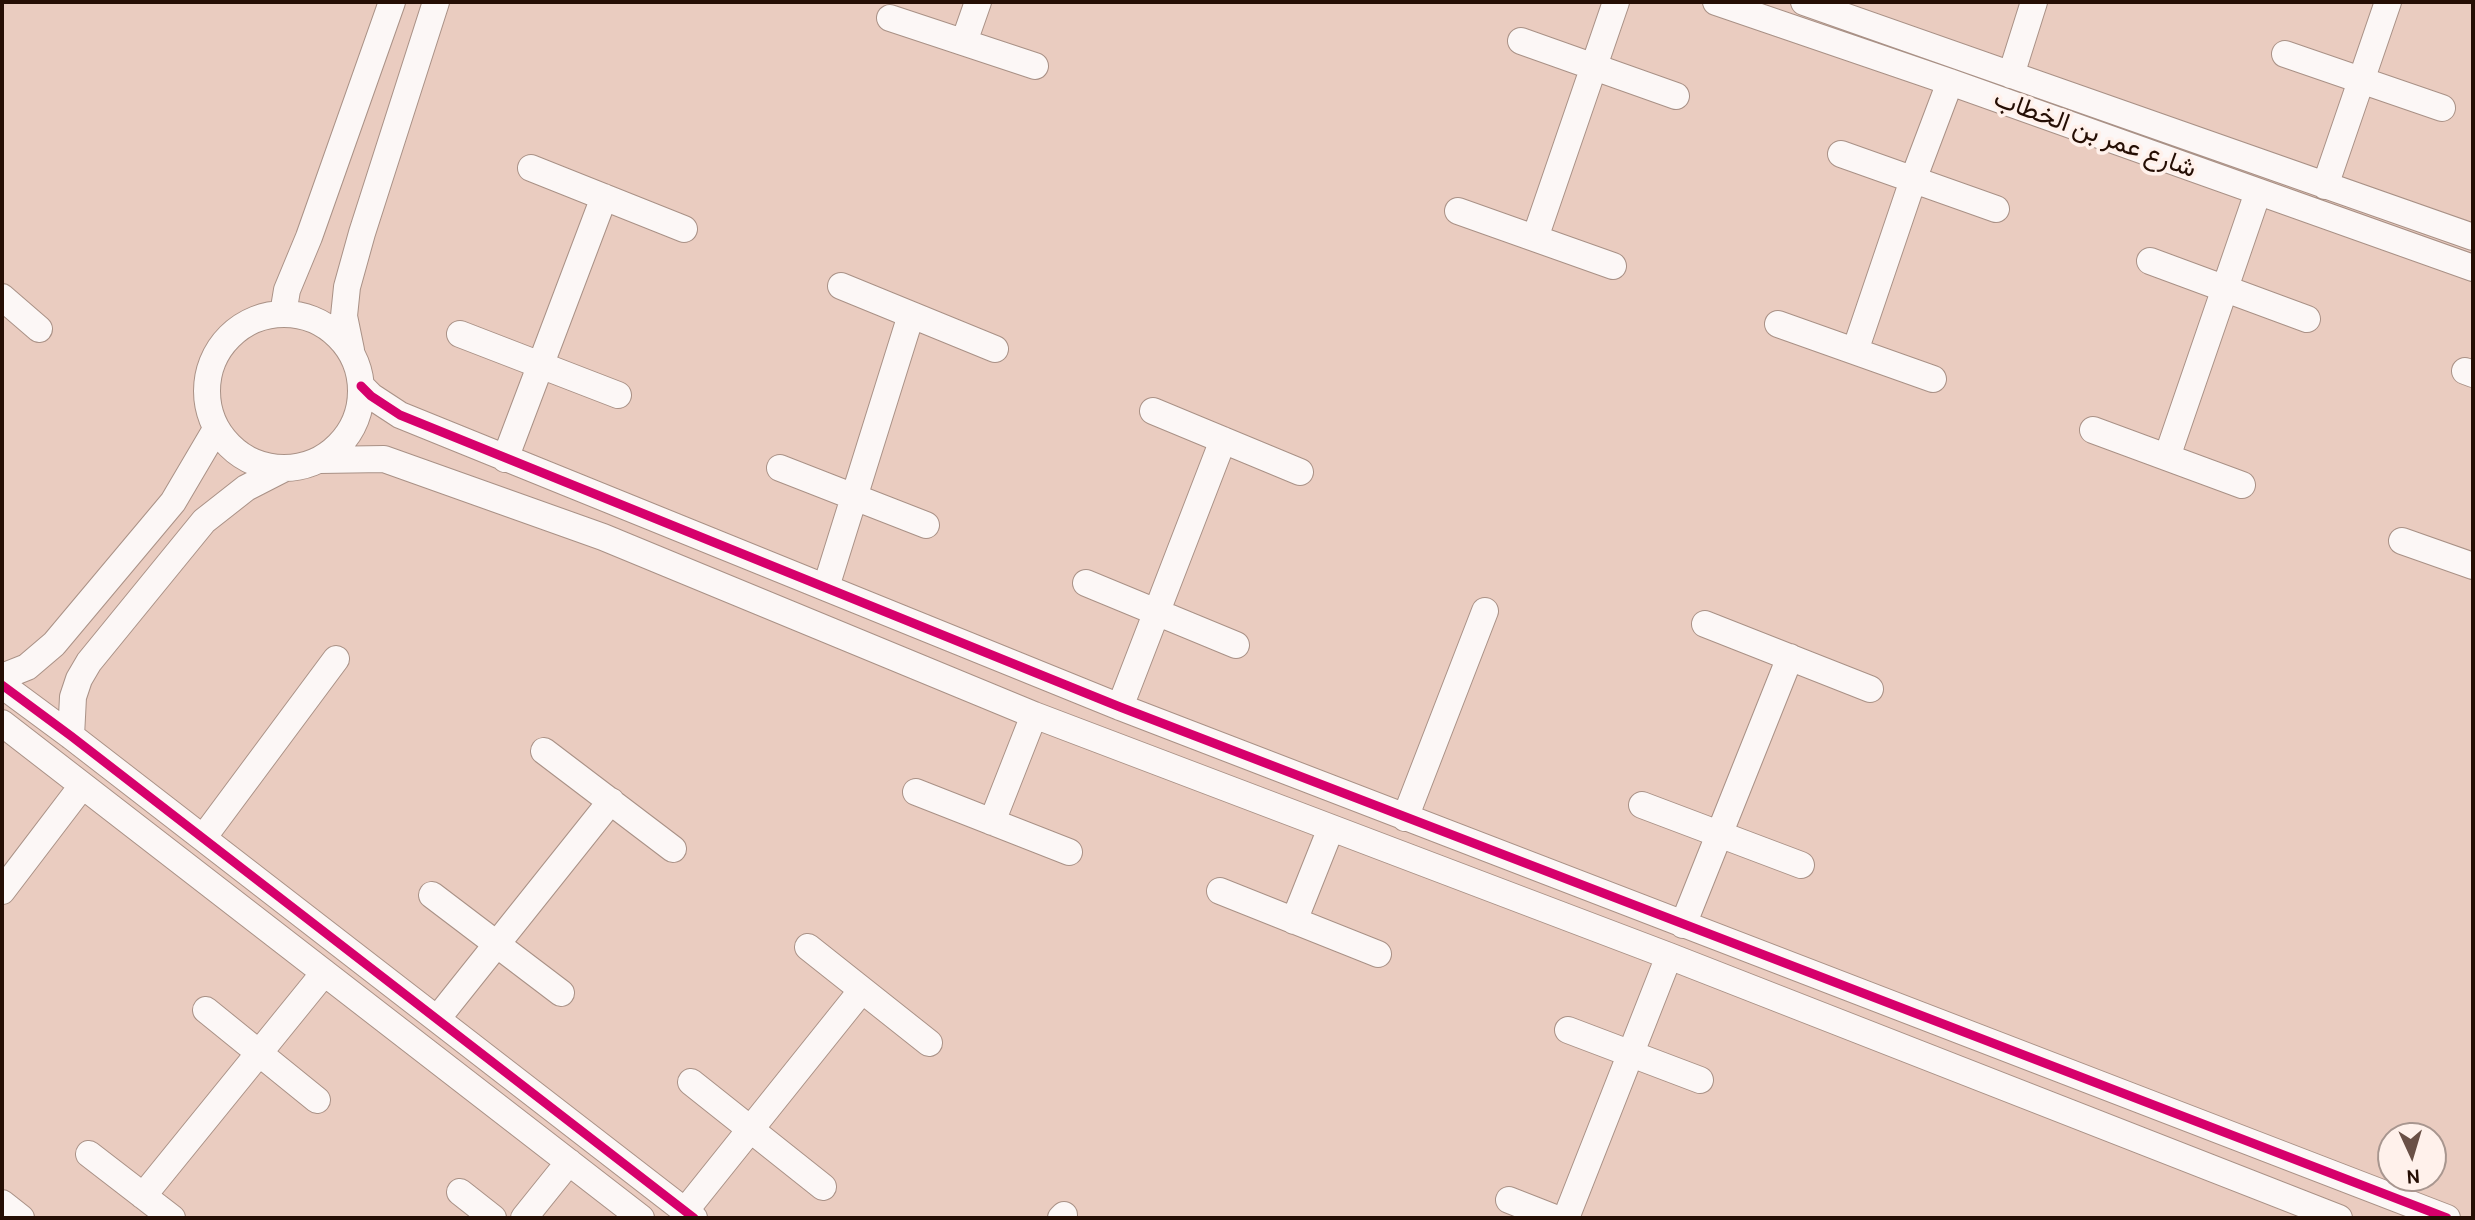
<!DOCTYPE html>
<meta charset="utf-8">
<style>
body{margin:0}
#map{position:relative;width:2475px;height:1220px;overflow:hidden;background:#eaccc0;font-family:Cabin,sans-serif}
canvas{display:block}
.frame{position:absolute;inset:0;border:4px solid #250e04;pointer-events:none}
.north{position:absolute;left:2377px;top:1122px;width:70px;height:70px;box-sizing:border-box;background:#fff1eb;border:2px solid #a8968f;border-radius:50%;rotate:176deg;font-size:19px;font-weight:700;line-height:28px;text-align:center;color:#250e04}
.north::after{content:'';display:block;margin:auto;width:24px;height:32px;background:#6a5046;clip-path:polygon(50% 0,100% 100%,50% 72%,0 100%)}
</style>
<div id="map">
<canvas width="2475" height="1220"></canvas>
<div class="frame"></div>
<div class="north">N</div>
</div>
<script>
const c = document.querySelector('canvas').getContext('2d');
c.lineJoin = 'round';
const poly = rows => new Path2D(rows.map(r => 'M' + r).join(''));
function stroke(path, color, width, dash) { c.strokeStyle = color; c.lineWidth = width; c.lineCap = dash ? 'butt' : 'round'; c.setLineDash(dash || []); c.stroke(path); }
function drawText(font, color, halo, rows, align = 'center') {
  c.font = font + ' Cabin,Vazirmatn,sans-serif'; c.lineWidth = 7; c.setLineDash([]); c.textBaseline = 'middle'; c.strokeStyle = halo; c.fillStyle = color; for (const [text, x, y, turn = 0] of rows) {
    c.save(); c.translate(x, y); c.rotate((+turn || 0) * Math.PI / 180); c.textAlign = isNaN(turn) ? turn : align; if (halo) c.strokeText(text, 0, 0); c.fillText(text, 0, 0); c.restore();
  }
}
const minor = poly([
 [1716,2,1950,82,2473,268],
 [1804,2,2473,237],
 [890,18,1035,66],
 [1521,41,1676,96],
 [964,42,978,2],
 [2285,54,2442,108],
 [2011,75,2034,2],
 [1841,154,1996,209],
 [531,168,684,229],
 [2325,186,2388,2],
 [1458,211,1613,266],
 [1535,238,1616,2],
 [2150,261,2307,319],
 [841,286,995,349],
 [2,297,39,329],
 [283,314,287,290,309,237,392,2],
 '207 391a77 77 0 1 1 154 0a77 77 0 1 1-154 0Z',
 [1778,324,1933,379],
 [460,334,618,395],
 [351,350,344,316,347,287,362,233,436,2],
 [1855,351,1913,180,1950,82],
 [2465,371,2473,374],
 [361,386,371,396,400,415,1120,707,2447,1218],
 [1153,411,1300,472],
 [2093,430,2242,485],
 [2167,457,2258,192],
 [505,459,604,197],
 [320,460,384,459,603,537,1034,715,1669,956,2339,1218],
 [780,468,926,525],
 [2402,541,2473,566],
 [1086,583,1236,645],
 [826,587,911,315],
 [1705,624,1870,689],
 [2,677,27,667,54,644,173,502,216,429],
 [2,685,71,736,694,1218],
 [1120,707,1223,440],
 [2,723,641,1218],
 [71,736,73,697,79,679,89,662,204,521,246,488,285,468],
 [544,751,673,849],
 [916,792,1069,852],
 [1642,805,1801,865],
 [1405,818,1485,611],
 [992,822,1034,715],
 [203,838,336,659],
 [2,891,82,786],
 [1220,891,1378,954],
 [432,895,561,993],
 [1294,921,1331,828],
 [1683,925,1790,657],
 [808,947,929,1043],
 [206,1010,317,1100],
 [437,1019,611,801],
 [1568,1030,1700,1080],
 [691,1082,823,1187],
 [89,1154,172,1218],
 [460,1192,493,1218],
 [143,1196,324,973],
 [1509,1200,1555,1218],
 [2,1203,21,1218],
 [685,1211,862,990],
 [524,1218,569,1162],
 [1061,1218,1064,1215],
 [1566,1218,1669,956]
]);
stroke(minor, '#a99186', 28);
stroke(minor, '#fcf7f6', 26);
stroke(poly([
 [361,386,371,396,400,415,1120,707,2447,1218],
 [2,685,71,736,694,1218]
]), '#d6006c', 9);
drawText('26px', '#250e04', '#fff1eb', [
 ["شارع عمر بن الخطاب",2095,134,20]
]);
</script>
